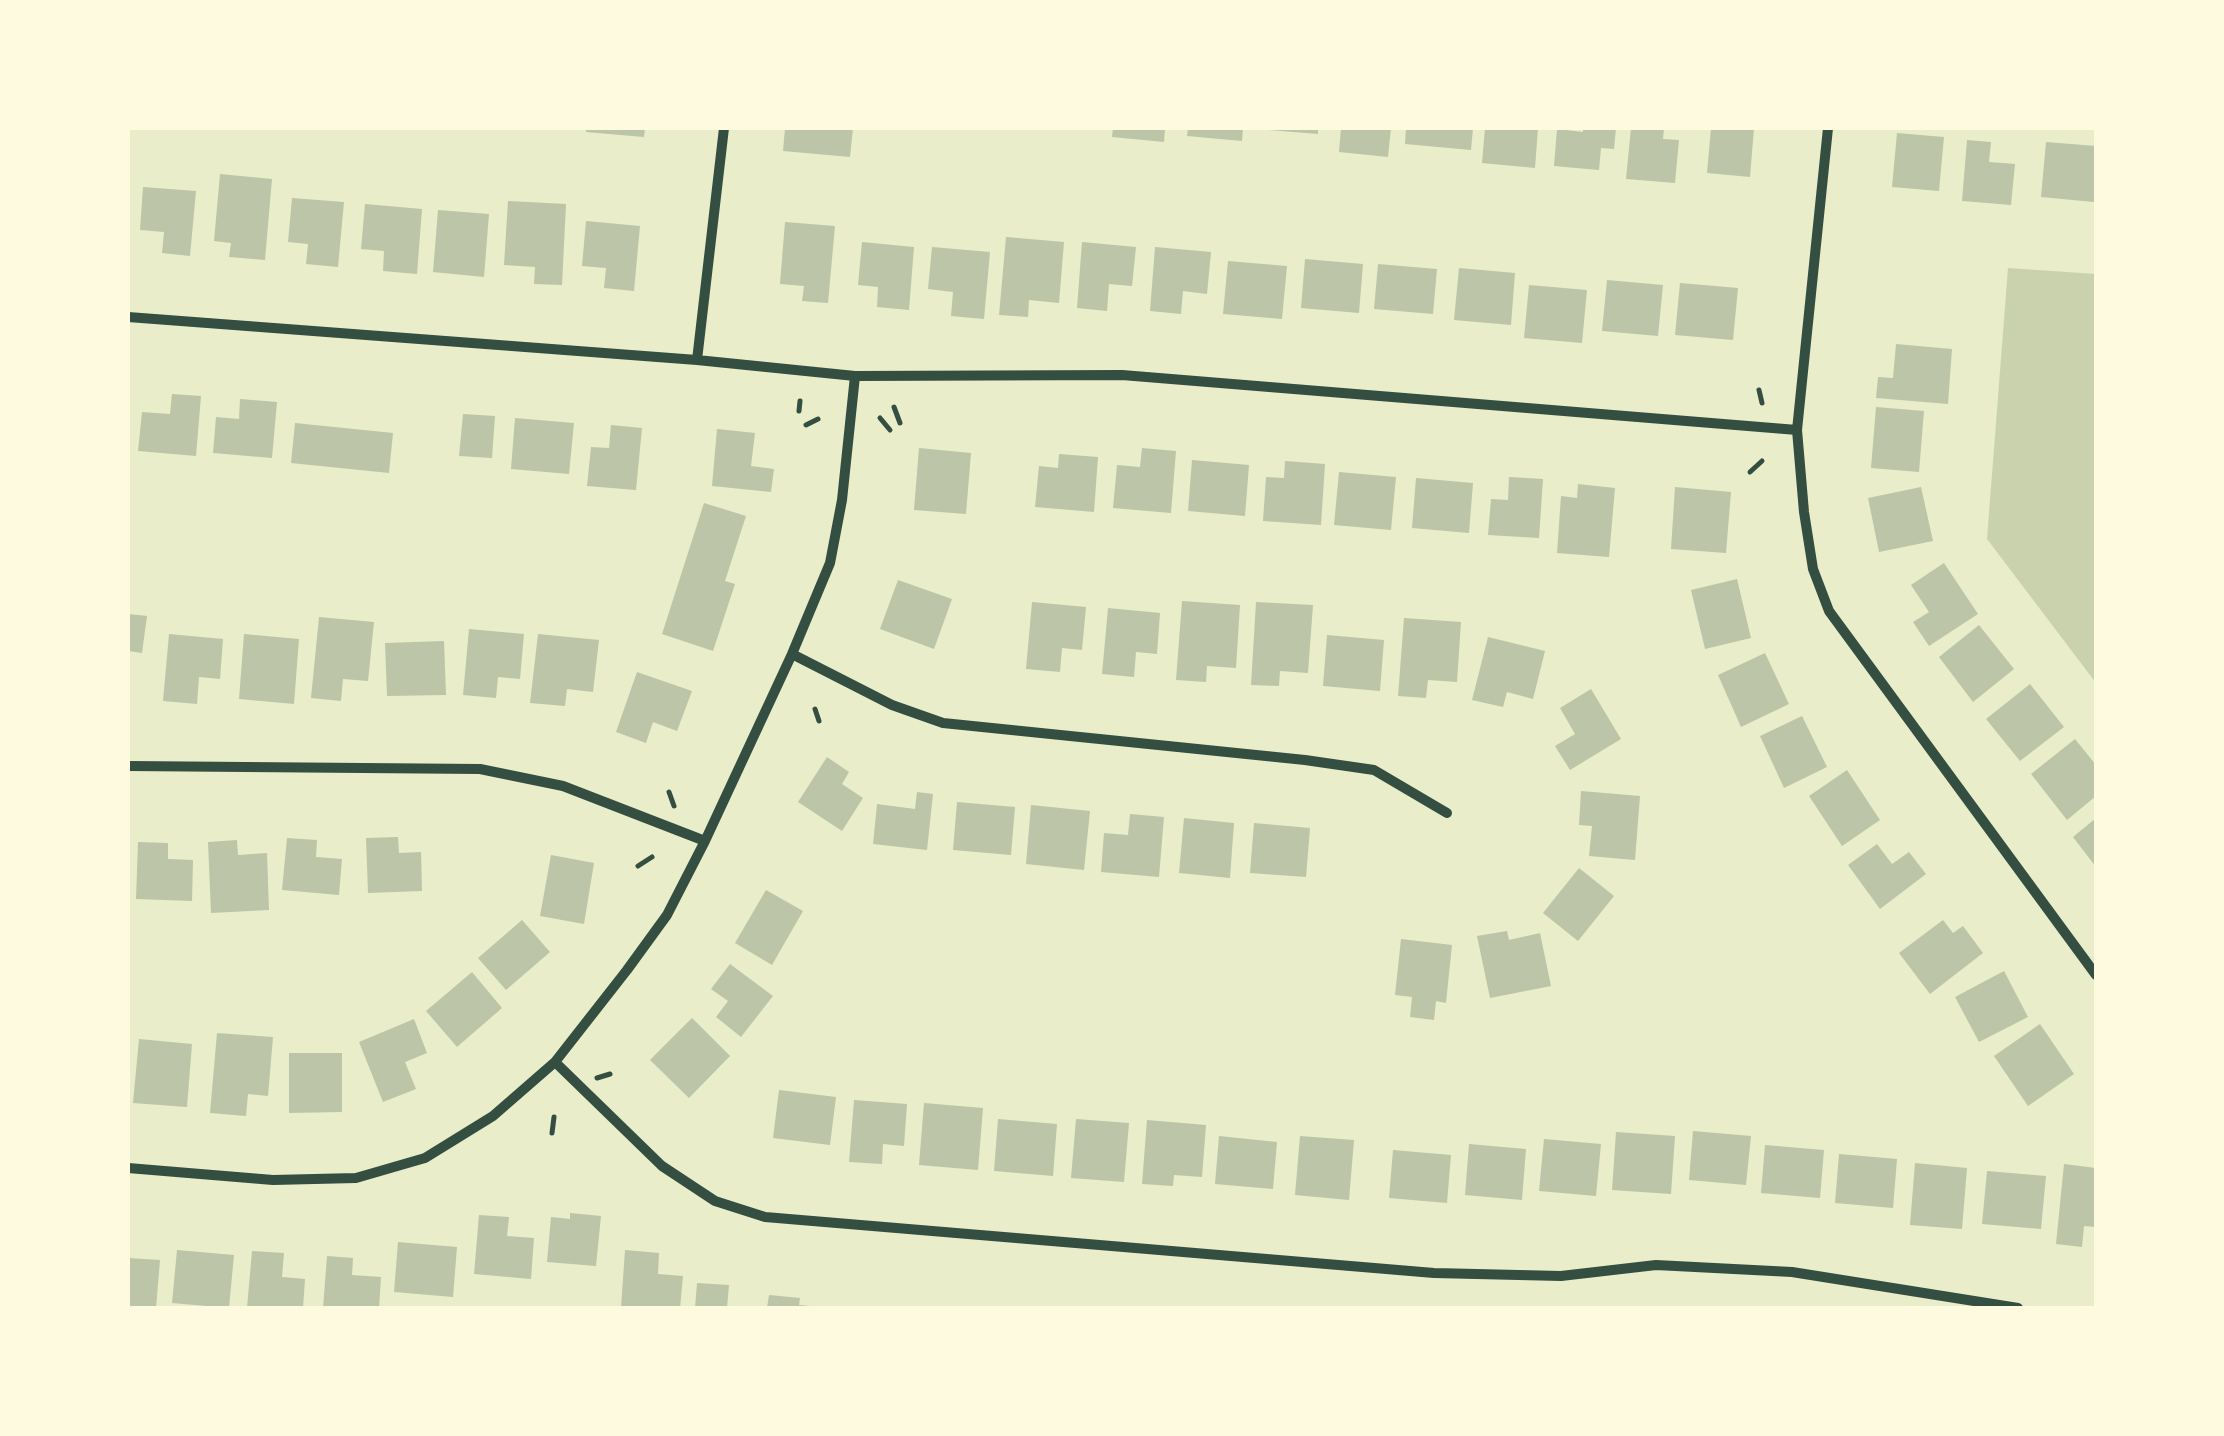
<!DOCTYPE html>
<style>
body{margin:0}
#map{position:relative;width:2224px;height:1436px;overflow:hidden;background:#e9edc9;font-family:"Asap Condensed",sans-serif}
canvas{display:block}
.frame{position:absolute;inset:0;border:130px solid #fefae0;pointer-events:none}
</style>
<div id="map">
<canvas width="2224" height="1436"></canvas>
<div class="frame"></div>
</div>
<script>
const c = document.querySelector('canvas').getContext('2d');
c.lineJoin = 'round';
function fill(path, color) { c.fillStyle = color; c.fill(path, 'evenodd'); }
const poly = rows => new Path2D(rows.map(r => 'M' + r).join(''));
function stroke(path, color, width, dash) { c.strokeStyle = color; c.lineWidth = width; c.lineCap = dash ? 'butt' : 'round'; c.setLineDash(dash || []); c.stroke(path); }
fill(poly([
 [2008,268,2096,274,2096,683,1987,539]
]), '#cad2ad');
fill(poly([
 [586,128,645,128,644,137,586,132],
 [785,128,853,128,850,157,783,151],
 [1113,128,1165,128,1164,142,1112,137],
 [1188,128,1243,128,1242,141,1187,136],
 [1269,128,1318,128,1318,134,1269,130],
 [1341,128,1391,128,1388,157,1339,152],
 [1406,128,1473,128,1471,150,1405,144],
 [1485,128,1538,128,1535,168,1482,163],
 [1583,128,1616,128,1614,149,1601,148,1599,170,1554,166,1557,129,1583,132],
 [1631,128,1664,128,1663,139,1679,140,1675,183,1626,179],
 [1711,128,1754,128,1750,177,1707,173],
 [1897,133,1944,137,1939,191,1892,187],
 [1967,140,1991,142,1989,162,2015,164,2011,205,1962,201],
 [2046,142,2096,146,2094,202,2041,197],
 [220,174,272,179,265,260,229,257,231,243,214,241],
 [143,187,196,191,190,256,162,253,164,232,140,230],
 [292,198,344,202,338,267,306,264,308,244,288,242],
 [508,201,566,204,562,285,534,284,535,267,504,265],
 [365,204,422,209,417,274,383,271,384,251,361,249],
 [438,210,489,214,484,277,433,272],
 [586,221,640,226,634,291,604,288,606,268,582,266],
 [785,222,835,226,828,303,802,301,804,286,780,284],
 [1006,237,1064,242,1059,303,1029,300,1028,317,999,315],
 [862,242,914,247,909,310,877,307,878,287,858,285],
 [1082,242,1136,247,1132,286,1109,284,1107,311,1077,308],
 [932,247,990,252,984,319,951,316,953,292,928,289],
 [1155,247,1211,252,1207,294,1183,291,1181,314,1150,311],
 [1305,259,1363,264,1359,313,1301,308],
 [1228,261,1287,266,1282,319,1223,314],
 [1378,264,1437,269,1433,314,1374,309],
 [1459,268,1515,273,1511,325,1454,320],
 [1607,280,1663,285,1658,336,1602,331],
 [1680,283,1738,288,1733,340,1675,335],
 [1529,285,1587,290,1582,343,1524,338],
 [1896,344,1952,349,1948,404,1876,398,1878,377,1893,378],
 [172,394,201,396,196,456,138,451,142,412,170,414],
 [240,399,277,402,272,458,213,453,216,417,239,419],
 [1876,407,1924,411,1919,472,1871,468],
 [463,414,495,416,492,458,459,456],
 [515,418,574,423,569,474,511,469],
 [295,423,393,433,389,473,291,463],
 [611,425,642,428,636,490,587,486,591,447,609,448],
 [717,429,755,433,751,466,774,469,771,492,712,486],
 [919,448,971,453,966,514,914,510],
 [1142,448,1176,451,1171,513,1113,508,1117,465,1140,467],
 [1059,454,1098,457,1094,512,1035,507,1039,466,1058,468],
 [1192,460,1249,465,1245,516,1188,511],
 [1285,461,1325,464,1321,525,1263,521,1266,477,1284,478],
 [1339,472,1396,477,1391,530,1334,525],
 [1509,477,1543,479,1539,538,1488,535,1491,499,1508,500],
 [1416,478,1473,483,1469,533,1412,528],
 [1578,484,1615,488,1609,557,1557,553,1561,496,1577,498],
 [1675,487,1731,492,1726,553,1671,549],
 [1921,487,1933,541,1879,552,1868,498],
 [704,503,746,516,725,581,735,584,713,651,662,634],
 [1944,563,1978,614,1929,646,1913,622,1929,612,1911,585],
 [1737,579,1751,638,1705,649,1691,590],
 [898,580,952,599,934,649,880,629],
 [1182,601,1240,605,1236,668,1207,666,1206,682,1176,680],
 [1032,602,1086,607,1082,650,1062,648,1060,672,1026,669],
 [1256,602,1313,605,1308,673,1280,671,1279,686,1251,685],
 [1108,608,1160,613,1157,654,1136,652,1134,677,1102,674],
 [128,614,147,616,142,653,128,651],
 [319,617,374,622,368,681,343,679,341,701,311,698],
 [1404,618,1461,622,1457,682,1428,680,1426,698,1398,696],
 [1979,625,2014,669,1973,702,1939,657],
 [469,629,524,634,520,679,498,677,496,698,463,695],
 [169,634,223,639,220,679,199,677,197,704,163,701],
 [244,634,299,639,294,704,239,699],
 [538,634,599,640,593,692,567,689,565,706,530,703],
 [1327,635,1384,640,1380,691,1323,686],
 [1488,637,1545,651,1533,699,1507,692,1503,707,1472,700],
 [444,641,446,695,387,696,385,643],
 [1765,653,1789,704,1741,727,1718,675],
 [637,672,692,691,677,731,653,722,646,743,616,732],
 [2030,684,2064,727,2020,761,1986,719],
 [1591,689,1621,739,1570,770,1555,746,1575,734,1560,708],
 [1802,716,1827,767,1784,788,1760,736],
 [2075,739,2096,765,2096,796,2067,820,2031,774],
 [827,757,849,772,842,784,863,798,842,831,798,802],
 [1847,770,1880,820,1842,846,1809,796],
 [1581,791,1640,796,1635,860,1589,856,1592,826,1579,825],
 [917,792,933,794,927,850,873,844,877,804,915,809],
 [957,802,1015,807,1011,855,953,850],
 [1031,805,1090,811,1084,870,1026,864],
 [1130,814,1164,817,1159,877,1101,872,1104,833,1128,835],
 [1184,818,1234,823,1230,878,1179,873],
 [2096,818,2096,867,2073,837],
 [1254,823,1310,828,1306,877,1250,873],
 [398,837,399,853,421,852,422,891,368,893,366,838],
 [287,838,317,840,316,857,342,859,339,895,282,890],
 [237,840,238,855,267,853,269,910,211,913,208,842],
 [138,842,168,843,168,859,193,860,192,901,136,899],
 [1877,844,1892,864,1909,852,1926,874,1880,909,1848,865],
 [551,855,594,863,584,924,540,916],
 [1579,868,1614,896,1578,941,1543,913],
 [766,890,803,911,772,965,735,943],
 [522,920,550,952,506,990,478,958],
 [1943,920,1953,933,1963,926,1983,953,1930,994,1899,953],
 [1507,931,1509,940,1540,933,1551,986,1490,998,1477,936],
 [1401,939,1452,945,1446,1003,1436,1001,1434,1020,1410,1017,1412,997,1395,995],
 [730,964,773,996,741,1037,716,1017,728,1001,711,989],
 [2004,971,2028,1017,1979,1042,1955,997],
 [472,972,502,1008,457,1047,426,1011],
 [692,1018,730,1056,689,1098,650,1060],
 [414,1019,427,1053,405,1062,416,1089,383,1102,359,1042],
 [2040,1024,2074,1074,2028,1106,1994,1056],
 [217,1033,273,1037,268,1096,248,1094,246,1116,210,1113],
 [139,1039,192,1044,187,1107,133,1103],
 [289,1053,342,1053,342,1112,289,1113],
 [779,1090,836,1097,830,1145,773,1138],
 [854,1100,907,1104,904,1146,883,1144,882,1164,849,1162],
 [924,1103,983,1108,978,1170,919,1165],
 [998,1119,1057,1124,1053,1176,994,1171],
 [1076,1119,1129,1123,1124,1182,1071,1178],
 [1147,1120,1206,1125,1202,1177,1174,1175,1173,1186,1142,1184],
 [1693,1131,1751,1136,1746,1185,1689,1180],
 [1616,1132,1675,1136,1671,1194,1612,1190],
 [1219,1136,1277,1142,1273,1189,1215,1184],
 [1300,1136,1354,1140,1349,1200,1295,1195],
 [1544,1139,1601,1144,1596,1196,1539,1191],
 [1469,1144,1526,1149,1522,1200,1465,1195],
 [1765,1145,1824,1150,1820,1198,1761,1193],
 [1393,1150,1451,1155,1447,1203,1389,1198],
 [1839,1154,1897,1159,1893,1208,1835,1203],
 [1915,1163,1967,1168,1962,1229,1910,1225],
 [2064,1164,2096,1168,2096,1227,2084,1226,2082,1247,2056,1244],
 [1987,1171,2046,1176,2041,1229,1982,1224],
 [570,1213,601,1216,596,1266,547,1262,551,1217,570,1219],
 [479,1215,509,1217,507,1236,534,1238,531,1279,474,1274],
 [398,1242,457,1247,453,1297,394,1292],
 [177,1250,234,1255,229,1308,172,1303],
 [625,1250,659,1253,658,1274,683,1276,680,1308,621,1308],
 [252,1251,284,1253,282,1277,305,1279,303,1308,247,1308],
 [327,1256,353,1258,352,1275,381,1277,379,1308,323,1308],
 [128,1258,160,1260,156,1308,128,1308],
 [697,1283,729,1285,727,1308,695,1308],
 [769,1295,800,1298,799,1305,810,1306,810,1308,767,1308]
]), '#bcc5a7');
stroke(poly([
 [1759,390,1762,403],
 [894,407,900,423],
 [799,411,800,401],
 [880,418,890,430],
 [806,425,818,419],
 [1750,472,1762,461],
 [815,709,819,721],
 [669,792,674,806],
 [638,866,652,857],
 [597,1078,610,1074],
 [552,1133,554,1117]
]), '#344e41', 5);
stroke(poly([
 [1828,128,1797,430,1804,512,1813,569,1829,611,2096,975],
 [128,317,697,360,855,376,1122,375,1797,430],
 [697,360,724,128],
 [792,654,892,705,943,723,1305,760,1374,770,1447,813],
 [128,766,480,769,563,786,705,841],
 [555,1062,662,1166,715,1201,765,1217,1434,1273,1561,1276,1656,1265,1792,1272,2018,1308],
 [128,1168,273,1180,356,1178,425,1158,493,1116,555,1062,627,970,667,915,705,841,792,654,830,563,842,500,855,376]
]), '#344e41', 10);
</script>
